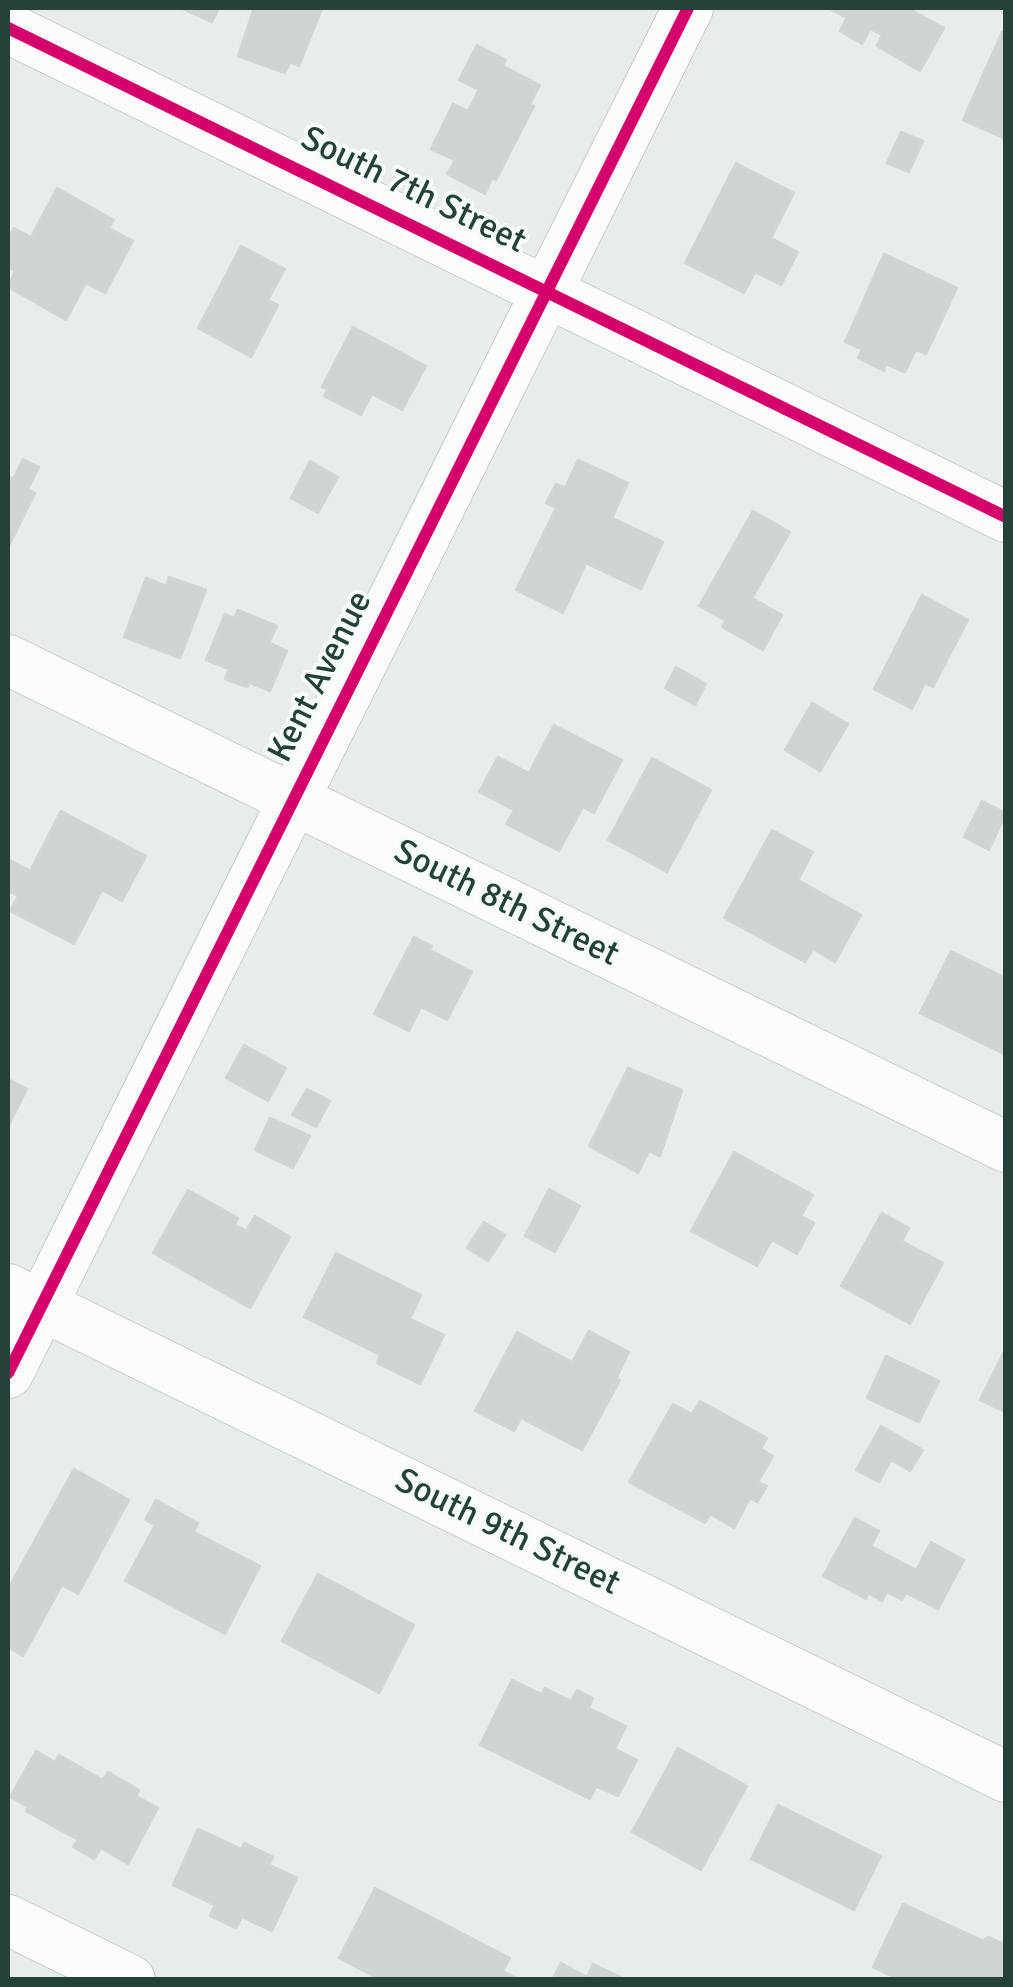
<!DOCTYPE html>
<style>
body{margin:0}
#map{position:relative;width:1013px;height:1987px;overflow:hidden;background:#e8edeb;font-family:Signika,sans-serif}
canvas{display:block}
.frame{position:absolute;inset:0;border:10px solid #24423a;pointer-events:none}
</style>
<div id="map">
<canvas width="1013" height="1987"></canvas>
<div class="frame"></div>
</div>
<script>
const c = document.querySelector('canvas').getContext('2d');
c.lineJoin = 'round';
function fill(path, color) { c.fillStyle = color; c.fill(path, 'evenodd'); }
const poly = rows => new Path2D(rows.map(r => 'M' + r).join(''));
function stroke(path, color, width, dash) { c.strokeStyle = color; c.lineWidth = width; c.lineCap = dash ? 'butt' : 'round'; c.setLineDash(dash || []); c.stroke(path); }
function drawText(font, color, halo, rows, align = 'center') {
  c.font = font + ' Signika,sans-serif'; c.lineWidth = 8; c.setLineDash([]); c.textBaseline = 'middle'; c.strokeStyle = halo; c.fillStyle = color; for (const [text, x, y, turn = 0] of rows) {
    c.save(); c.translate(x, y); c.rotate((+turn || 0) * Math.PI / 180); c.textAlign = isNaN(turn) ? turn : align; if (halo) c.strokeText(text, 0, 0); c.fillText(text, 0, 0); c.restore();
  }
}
const building = poly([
 [181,8,219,8,212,22,181,8],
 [254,8,322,8,299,66,290,62,285,73,238,56,254,8],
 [828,8,908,8,944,28,920,71,877,46,882,35,870,29,862,44,840,31,847,18,828,8],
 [1002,32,1006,34,1006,139,963,120,1002,32],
 [477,45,506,60,503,66,540,85,530,104,534,106,496,180,492,178,485,194,447,174,455,160,431,149,453,104,468,111,479,90,459,80,477,45],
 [901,132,923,141,909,172,887,163,901,132],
 [736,163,794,193,771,238,798,252,781,285,755,272,744,293,685,263,736,163],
 [57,188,114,220,109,228,133,241,105,293,86,283,66,320,8,287,15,271,8,267,8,239,14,228,31,237,57,188],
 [241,246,285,269,268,300,278,305,251,357,198,328,241,246],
 [884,254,957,288,926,354,916,350,905,372,886,364,884,371,858,358,862,349,845,342,884,254],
 [353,327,426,366,402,410,372,394,361,415,324,396,328,390,322,387,353,327],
 [23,459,39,467,28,489,35,493,8,548,8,476,13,479,23,459],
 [578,460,628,483,612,518,663,542,641,589,586,563,563,613,516,590,556,508,546,503,556,484,565,488,578,460],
 [310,461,338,477,318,513,291,498,310,461],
 [753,511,790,532,752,598,782,615,763,650,722,627,726,621,699,606,753,511],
 [169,577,206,590,180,658,124,637,146,578,166,586,169,577],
 [922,595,968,620,933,687,925,683,912,709,874,689,922,595],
 [238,610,277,626,269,643,287,651,270,691,250,683,247,687,225,679,229,669,206,660,225,614,234,618,238,610],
 [676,667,706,684,695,705,665,688,676,667],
 [812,703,848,724,820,771,785,750,812,703],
 [554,725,622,760,594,813,583,807,559,851,506,824,514,810,479,792,498,757,529,773,554,725],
 [652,758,711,790,667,872,608,840,652,758],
 [982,801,1006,813,989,850,964,837,982,801],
 [61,811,146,856,122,901,102,890,74,944,10,911,18,896,8,891,8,859,30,871,61,811],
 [772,830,813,852,798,880,861,915,835,962,813,949,805,962,724,918,772,830],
 [414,937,432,946,430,950,472,972,447,1020,421,1007,409,1031,374,1014,414,937],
 [951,951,1006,978,1005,1054,920,1013,951,951],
 [244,1045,286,1068,268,1101,226,1078,244,1045],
 [628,1068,682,1090,660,1156,649,1151,638,1173,589,1146,628,1068],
 [8,1079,27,1089,8,1127,8,1079],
 [307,1089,330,1101,316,1127,292,1115,307,1089],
 [270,1118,310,1136,293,1168,255,1150,270,1118],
 [734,1152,813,1195,801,1216,814,1223,797,1254,772,1240,757,1266,691,1231,734,1152],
 [549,1189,580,1206,555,1252,525,1236,549,1189],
 [188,1190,238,1218,235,1225,246,1231,255,1216,290,1237,250,1308,153,1253,188,1190],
 [882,1213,909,1228,902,1241,943,1263,910,1324,841,1286,882,1213],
 [484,1222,505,1235,488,1261,467,1248,484,1222],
 [336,1253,421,1295,410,1319,444,1335,420,1384,377,1363,380,1355,304,1317,336,1253],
 [589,1331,629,1352,616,1379,620,1380,582,1450,521,1418,514,1431,475,1411,517,1332,572,1362,589,1331],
 [1006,1348,1006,1412,980,1400,1006,1348],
 [886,1356,939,1381,919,1422,867,1398,886,1356],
 [700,1401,767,1438,761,1449,773,1456,758,1482,767,1486,757,1502,750,1498,734,1528,710,1514,705,1523,629,1482,673,1404,692,1414,700,1401],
 [881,1426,923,1450,910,1471,891,1460,879,1482,856,1470,881,1426],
 [74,1469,129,1500,78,1594,62,1585,23,1656,8,1647,8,1589,74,1469],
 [156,1500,198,1523,194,1532,260,1566,225,1634,125,1581,155,1525,145,1520,156,1500],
 [855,1518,879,1531,871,1546,916,1570,931,1542,964,1560,938,1609,906,1593,902,1600,887,1592,882,1601,868,1593,866,1599,823,1576,855,1518],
 [318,1574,414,1625,379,1693,282,1641,318,1574],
 [512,1680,541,1694,545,1688,571,1701,577,1690,593,1698,589,1708,626,1726,615,1749,637,1760,618,1796,596,1786,590,1799,480,1745,512,1680],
 [678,1748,747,1786,701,1870,632,1832,678,1748],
 [36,1751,55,1762,59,1755,103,1780,108,1772,139,1790,136,1796,158,1808,128,1864,101,1848,94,1859,73,1847,78,1840,26,1811,28,1807,10,1797,36,1751],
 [778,1805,881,1856,854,1910,751,1859,778,1805],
 [198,1829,241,1849,244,1843,273,1857,269,1865,297,1878,272,1931,242,1917,236,1928,210,1916,215,1905,173,1885,198,1829],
 [375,1888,510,1958,503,1971,520,1980,381,1980,339,1958,375,1888],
 [903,1904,983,1941,988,1937,1006,1945,1006,1980,900,1980,873,1967,903,1904],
 [561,1963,587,1977,593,1964,620,1977,552,1980,561,1963]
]);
fill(building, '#cfd4d2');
stroke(building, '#d1d6d4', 2.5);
const minor = poly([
 [8,28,1006,517],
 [8,660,1006,1147],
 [8,1289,1006,1777],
 [8,1373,688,8],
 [8,1920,130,1980]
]);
stroke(minor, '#c5cac8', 52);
stroke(minor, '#fcfcfc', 50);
stroke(poly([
 [8,28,1006,517],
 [8,1373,688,8]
]), '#d6006c', 12);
drawText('35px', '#24423a', '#f7fbf9', [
 ["South 7th Street",413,191,26],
 ["Kent Avenue",321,677,-63],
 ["South 8th Street",506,904,26],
 ["South 9th Street",507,1533,26]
]);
</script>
